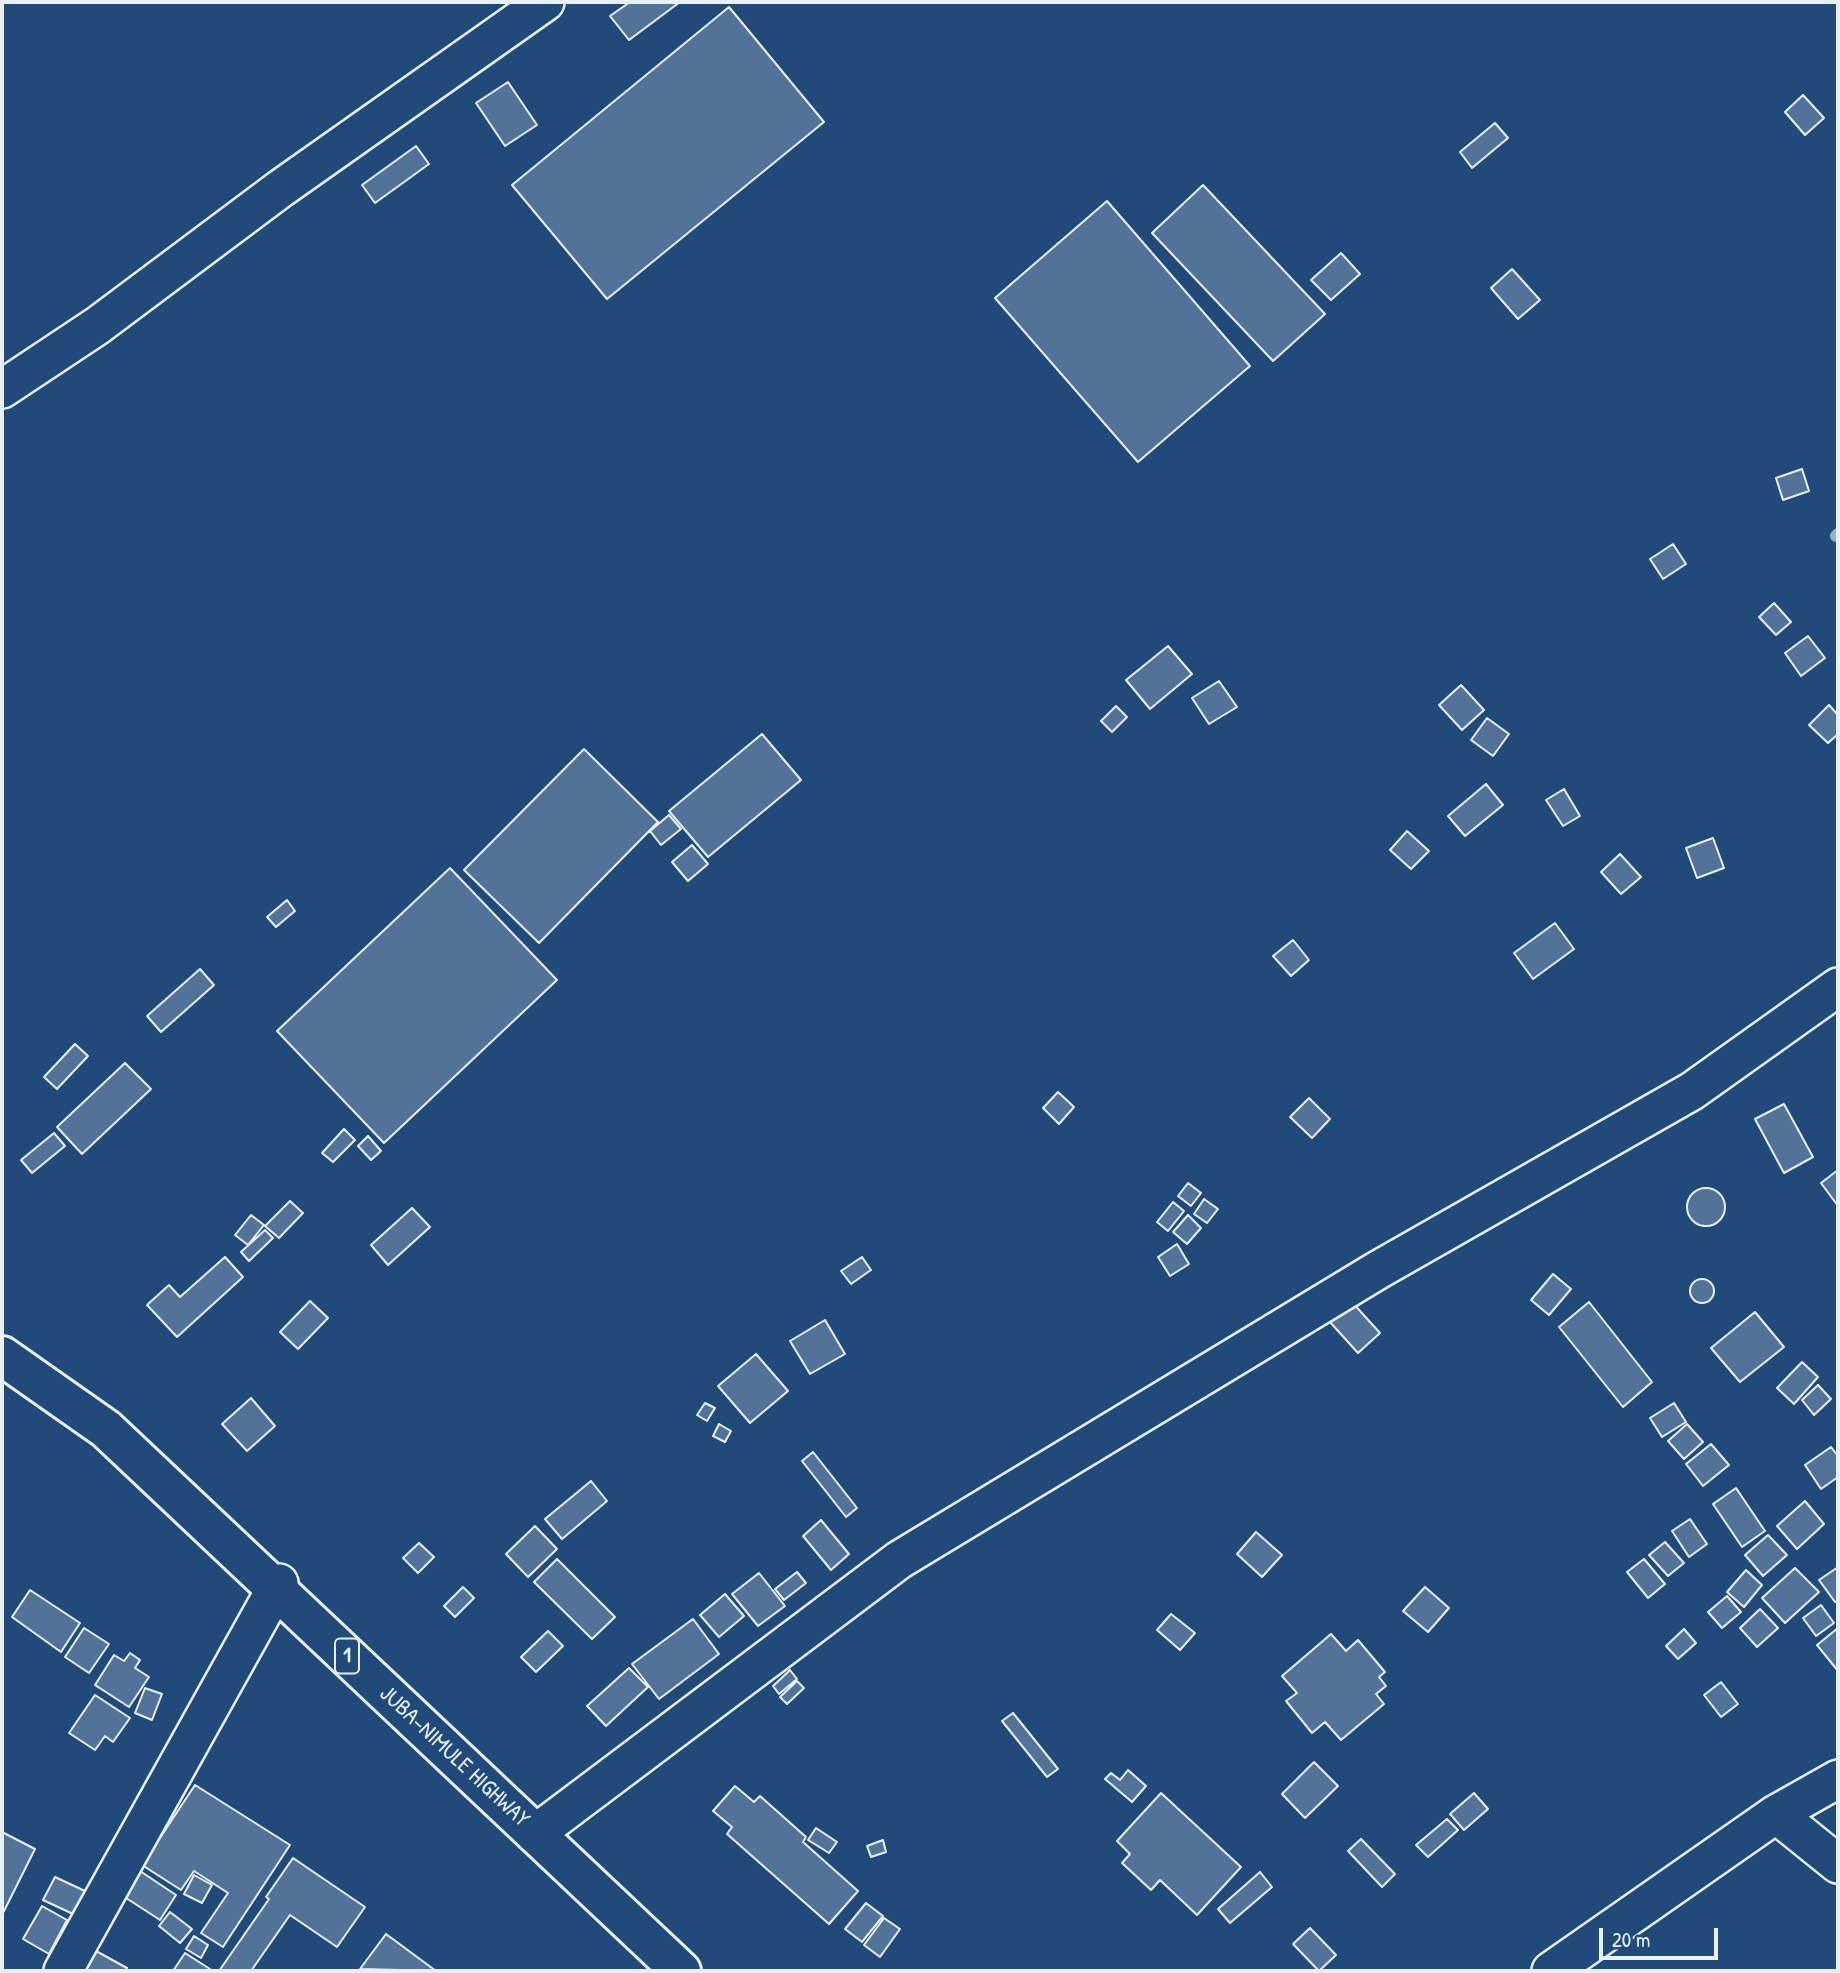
<!DOCTYPE html>
<meta charset="utf-8">
<style>
body{margin:0}
#map{position:relative;width:1840px;height:1973px;overflow:hidden;background:#1f4a7a;font-family:"Patrick Hand",sans-serif}
canvas{display:block}
.frame{position:absolute;inset:0;border:4px solid #e8f1f8;pointer-events:none}
.scale{position:absolute;left:1599px;top:1928px;width:119px;height:32px;box-sizing:border-box;border:4px solid #e8f1f8;border-top:0;padding-left:9px;font-size:21px;line-height:24px;white-space:nowrap;color:#e8f1f8;-webkit-text-stroke:5px #1f4a7a;paint-order:stroke}
</style>
<div id="map">
<canvas width="1840" height="1973"></canvas>
<div class="frame"></div>
<div class="scale">20 m</div>
</div>
<script>
const c = document.querySelector('canvas').getContext('2d');
c.lineJoin = 'round';
const poly = rows => new Path2D(rows.map(r => 'M' + r).join(''));
function stroke(path, color, width, dash) { c.strokeStyle = color; c.lineWidth = width; c.lineCap = dash ? 'butt' : 'round'; c.setLineDash(dash || []); c.stroke(path); }
function fill(path, color) { c.fillStyle = color; c.fill(path, 'evenodd'); }
function drawText(font, color, halo, rows, align = 'center') {
  c.font = font + ' "Patrick Hand",sans-serif'; c.lineWidth = 6; c.setLineDash([]); c.textBaseline = 'middle'; c.strokeStyle = halo; c.fillStyle = color; for (const [text, x, y, turn = 0] of rows) {
    c.save(); c.translate(x, y); c.rotate((+turn || 0) * Math.PI / 180); c.textAlign = isNaN(turn) ? turn : align; if (halo) c.strokeText(text, 0, 0); c.fillText(text, 0, 0); c.restore();
  }
}
stroke(poly([
 [1836,536,1838,534]
]), '#9ab0c7', 12);
const building = poly([
 [630,2,680,2,629,40,610,16,630,2],
 [729,7,824,122,607,299,512,185,729,7],
 [508,82,537,125,505,146,476,103,508,82],
 [1803,95,1824,118,1805,135,1785,112,1803,95],
 [1495,123,1508,138,1472,168,1460,152,1495,123],
 [416,146,429,164,375,203,362,185,416,146],
 [1203,185,1325,314,1273,361,1152,233,1203,185],
 [1107,201,1250,366,1138,462,995,298,1107,201],
 [1341,253,1360,274,1331,300,1311,280,1341,253],
 [1512,269,1540,300,1518,319,1491,288,1512,269],
 [1802,469,1809,491,1783,500,1776,478,1802,469],
 [1673,544,1686,564,1663,579,1650,559,1673,544],
 [1774,603,1791,622,1776,635,1759,617,1774,603],
 [1808,636,1825,658,1801,676,1785,653,1808,636],
 [1168,646,1192,674,1150,709,1126,680,1168,646],
 [1219,681,1237,707,1209,724,1192,698,1219,681],
 [1461,685,1484,710,1462,730,1439,705,1461,685],
 [1829,705,1838,715,1838,734,1828,743,1809,725,1829,705],
 [1116,706,1127,717,1112,732,1101,721,1116,706],
 [1487,718,1509,734,1493,756,1471,740,1487,718],
 [762,734,801,780,708,857,669,811,762,734],
 [584,749,658,822,539,943,464,870,584,749],
 [1486,784,1503,805,1465,836,1448,816,1486,784],
 [1564,789,1580,816,1563,826,1546,800,1564,789],
 [669,815,681,829,661,845,650,831,669,815],
 [1407,831,1429,851,1411,869,1390,850,1407,831],
 [1713,838,1724,868,1697,878,1686,848,1713,838],
 [692,845,708,864,688,881,672,862,692,845],
 [1620,854,1641,877,1621,894,1601,872,1620,854],
 [450,868,557,980,384,1143,277,1031,450,868],
 [287,900,295,911,276,927,267,917,287,900],
 [1555,923,1574,949,1533,979,1514,953,1555,923],
 [1293,940,1309,960,1291,976,1273,956,1293,940],
 [200,969,214,985,161,1032,147,1016,200,969],
 [75,1044,88,1056,57,1089,44,1077,75,1044],
 [125,1063,151,1089,82,1154,57,1127,125,1063],
 [1058,1092,1074,1107,1059,1124,1043,1108,1058,1092],
 [1309,1098,1330,1119,1312,1138,1290,1117,1309,1098],
 [1784,1104,1813,1157,1784,1173,1755,1119,1784,1104],
 [344,1129,355,1140,333,1162,322,1153,344,1129],
 [54,1133,65,1146,32,1173,21,1160,54,1133],
 [368,1136,381,1151,371,1160,358,1146,368,1136],
 [1838,1170,1838,1206,1821,1183,1838,1170],
 [1188,1183,1201,1193,1191,1206,1178,1196,1188,1183],
 '1687 1207a19 19 0 1 1 38 0a19 19 0 1 1-38 0Z',
 [1204,1199,1218,1209,1207,1223,1194,1214,1204,1199],
 [290,1201,303,1213,279,1238,265,1226,290,1201],
 [1173,1202,1184,1211,1168,1231,1157,1222,1173,1202],
 [412,1208,430,1227,388,1265,371,1245,412,1208],
 [251,1215,264,1225,248,1245,235,1235,251,1215],
 [1188,1215,1201,1228,1187,1244,1173,1232,1188,1215],
 [265,1230,273,1238,249,1261,241,1252,265,1230],
 [1177,1244,1189,1264,1170,1276,1158,1257,1177,1244],
 [225,1257,243,1277,177,1337,147,1305,169,1285,180,1297,225,1257],
 [862,1257,871,1270,851,1284,841,1271,862,1257],
 [1553,1274,1571,1289,1549,1315,1531,1300,1553,1274],
 '1690 1291a12 12 0 1 1 24 0a12 12 0 1 1-24 0Z',
 [310,1301,328,1318,298,1349,280,1332,310,1301],
 [1351,1301,1380,1333,1358,1353,1329,1321,1351,1301],
 [1589,1302,1652,1382,1623,1407,1559,1327,1589,1302],
 [1755,1312,1784,1347,1740,1382,1711,1348,1755,1312],
 [825,1320,845,1354,810,1374,790,1341,825,1320],
 [756,1354,788,1391,750,1423,718,1386,756,1354],
 [1802,1362,1818,1377,1794,1404,1777,1388,1802,1362],
 [1818,1385,1831,1399,1814,1415,1802,1400,1818,1385],
 [251,1398,275,1426,247,1451,222,1424,251,1398],
 [705,1403,715,1408,707,1421,697,1415,705,1403],
 [1674,1403,1686,1422,1662,1437,1650,1418,1674,1403],
 [719,1424,731,1431,725,1442,713,1436,719,1424],
 [1687,1424,1703,1442,1684,1459,1668,1441,1687,1424],
 [1711,1444,1729,1465,1703,1486,1686,1464,1711,1444],
 [1831,1447,1838,1456,1838,1477,1821,1489,1805,1465,1831,1447],
 [813,1452,857,1508,846,1517,802,1461,813,1452],
 [591,1481,607,1501,562,1539,545,1519,591,1481],
 [1736,1488,1765,1531,1742,1547,1713,1504,1736,1488],
 [1805,1501,1824,1524,1797,1549,1777,1526,1805,1501],
 [1690,1519,1707,1544,1689,1557,1672,1531,1690,1519],
 [821,1520,849,1554,831,1570,803,1536,821,1520],
 [535,1526,557,1549,528,1577,506,1554,535,1526],
 [1256,1532,1282,1555,1262,1577,1237,1554,1256,1532],
 [1768,1535,1787,1555,1763,1576,1745,1555,1768,1535],
 [1665,1542,1684,1563,1668,1576,1649,1555,1665,1542],
 [419,1543,434,1557,418,1573,403,1558,419,1543],
 [557,1559,615,1617,592,1639,534,1582,557,1559],
 [1644,1559,1665,1584,1648,1598,1627,1572,1644,1559],
 [1838,1567,1838,1600,1835,1602,1819,1580,1838,1567],
 [1795,1568,1819,1592,1785,1623,1762,1598,1795,1568],
 [1746,1570,1762,1585,1744,1607,1727,1592,1746,1570],
 [797,1572,806,1583,784,1600,775,1589,797,1572],
 [759,1573,785,1606,758,1626,732,1594,759,1573],
 [463,1587,474,1598,455,1617,444,1606,463,1587],
 [1425,1587,1449,1608,1428,1632,1403,1611,1425,1587],
 [30,1590,80,1623,61,1652,12,1617,30,1590],
 [725,1594,744,1616,719,1637,700,1615,725,1594],
 [1727,1596,1741,1612,1722,1628,1708,1612,1727,1596],
 [1821,1605,1834,1623,1816,1636,1803,1618,1821,1605],
 [1760,1609,1778,1628,1757,1647,1740,1628,1760,1609],
 [1171,1614,1195,1633,1180,1650,1157,1630,1171,1614],
 [693,1619,719,1654,659,1699,632,1664,693,1619],
 [84,1628,109,1644,89,1673,65,1657,84,1628],
 [1838,1628,1838,1671,1817,1645,1838,1628],
 [1684,1629,1696,1643,1678,1659,1666,1646,1684,1629],
 [548,1631,563,1646,536,1672,521,1657,548,1631],
 [1331,1634,1346,1651,1358,1640,1385,1672,1379,1677,1386,1686,1376,1694,1384,1704,1341,1740,1325,1722,1312,1733,1286,1701,1297,1693,1282,1676,1331,1634],
 [130,1653,140,1660,135,1668,149,1677,129,1707,95,1685,114,1655,124,1661,130,1653],
 [629,1668,648,1687,606,1726,587,1706,629,1668],
 [790,1670,797,1679,779,1694,773,1686,790,1670],
 [797,1681,804,1688,787,1704,780,1697,797,1681],
 [1721,1682,1738,1704,1721,1717,1704,1695,1721,1682],
 [145,1688,162,1694,152,1720,135,1713,145,1688],
 [95,1695,130,1718,113,1742,105,1736,95,1750,69,1733,95,1695],
 [1013,1713,1058,1769,1047,1777,1002,1721,1013,1713],
 [1314,1762,1338,1786,1305,1818,1282,1794,1314,1762],
 [1128,1770,1146,1786,1132,1802,1105,1779,1111,1773,1120,1780,1128,1770],
 [195,1785,290,1845,223,1947,201,1933,228,1893,194,1871,181,1890,142,1865,195,1785],
 [735,1786,754,1802,760,1796,806,1837,803,1842,858,1891,829,1924,727,1834,732,1827,713,1811,735,1786],
 [1161,1793,1241,1867,1197,1915,1160,1880,1151,1890,1122,1863,1130,1854,1117,1841,1161,1793],
 [1474,1793,1488,1809,1464,1830,1450,1814,1474,1793],
 [1447,1819,1458,1830,1428,1857,1416,1845,1447,1819],
 [816,1828,837,1842,829,1853,808,1840,816,1828],
 [2,1832,35,1849,2,1915,2,1832],
 [1361,1839,1395,1874,1382,1887,1348,1851,1361,1839],
 [883,1840,886,1852,871,1857,867,1846,883,1840],
 [293,1858,365,1907,337,1947,290,1915,251,1971,219,1971,269,1899,266,1897,293,1858],
 [140,1871,176,1895,160,1920,123,1896,140,1871],
 [1260,1872,1272,1887,1230,1923,1218,1909,1260,1872],
 [194,1875,212,1885,202,1903,184,1894,194,1875],
 [55,1877,85,1891,73,1914,43,1900,55,1877],
 [866,1903,883,1916,862,1942,845,1929,866,1903],
 [42,1906,67,1920,49,1954,23,1939,42,1906],
 [170,1912,192,1929,180,1943,159,1926,170,1912],
 [884,1918,900,1929,880,1957,864,1945,884,1918],
 [1310,1928,1336,1955,1319,1971,1293,1944,1310,1928],
 [386,1934,436,1971,360,1969,386,1934],
 [194,1936,208,1945,201,1958,186,1949,194,1936],
 [96,1951,127,1968,125,1971,85,1971,96,1951],
 [185,1953,213,1971,173,1971,185,1953]
]);
fill(building, '#517399');
stroke(building, '#e8f1f8', 2);
const street = poly([
 [2,389,97,326,280,189,545,2],
 [1776,1814,1838,1864],
 [535,1834,899,1560,1378,1270,1692,1091,1838,987],
 [63,1971,279,1583],
 [1551,1971,1776,1814,1838,1779]
]);
const primary = poly([
 [2,1356,106,1429,681,1971]
]);
stroke(street, '#e8f1f8', 42);
stroke(primary, '#e8f1f8', 44);
stroke(street, '#1f4a7a', 37);
stroke(primary, '#1f4a7a', 38);
for (const [x, y, w] of [
 [347,1656,24]
]) { const box = new Path2D(); box.roundRect(x - w / 2, y - 17.5, w, 35, 5); c.fillStyle = '#1f4a7a'; c.fill(box); stroke(box, '#e8f1f8', 2); }
drawText('bold 21px', '#e8f1f8', null, [
 ["1",347,1656]
]);
drawText('23px', '#e8f1f8', '#1f4a7a', [
 ["JUBA–NIMULE HIGHWAY",454,1757,43]
]);
</script>
